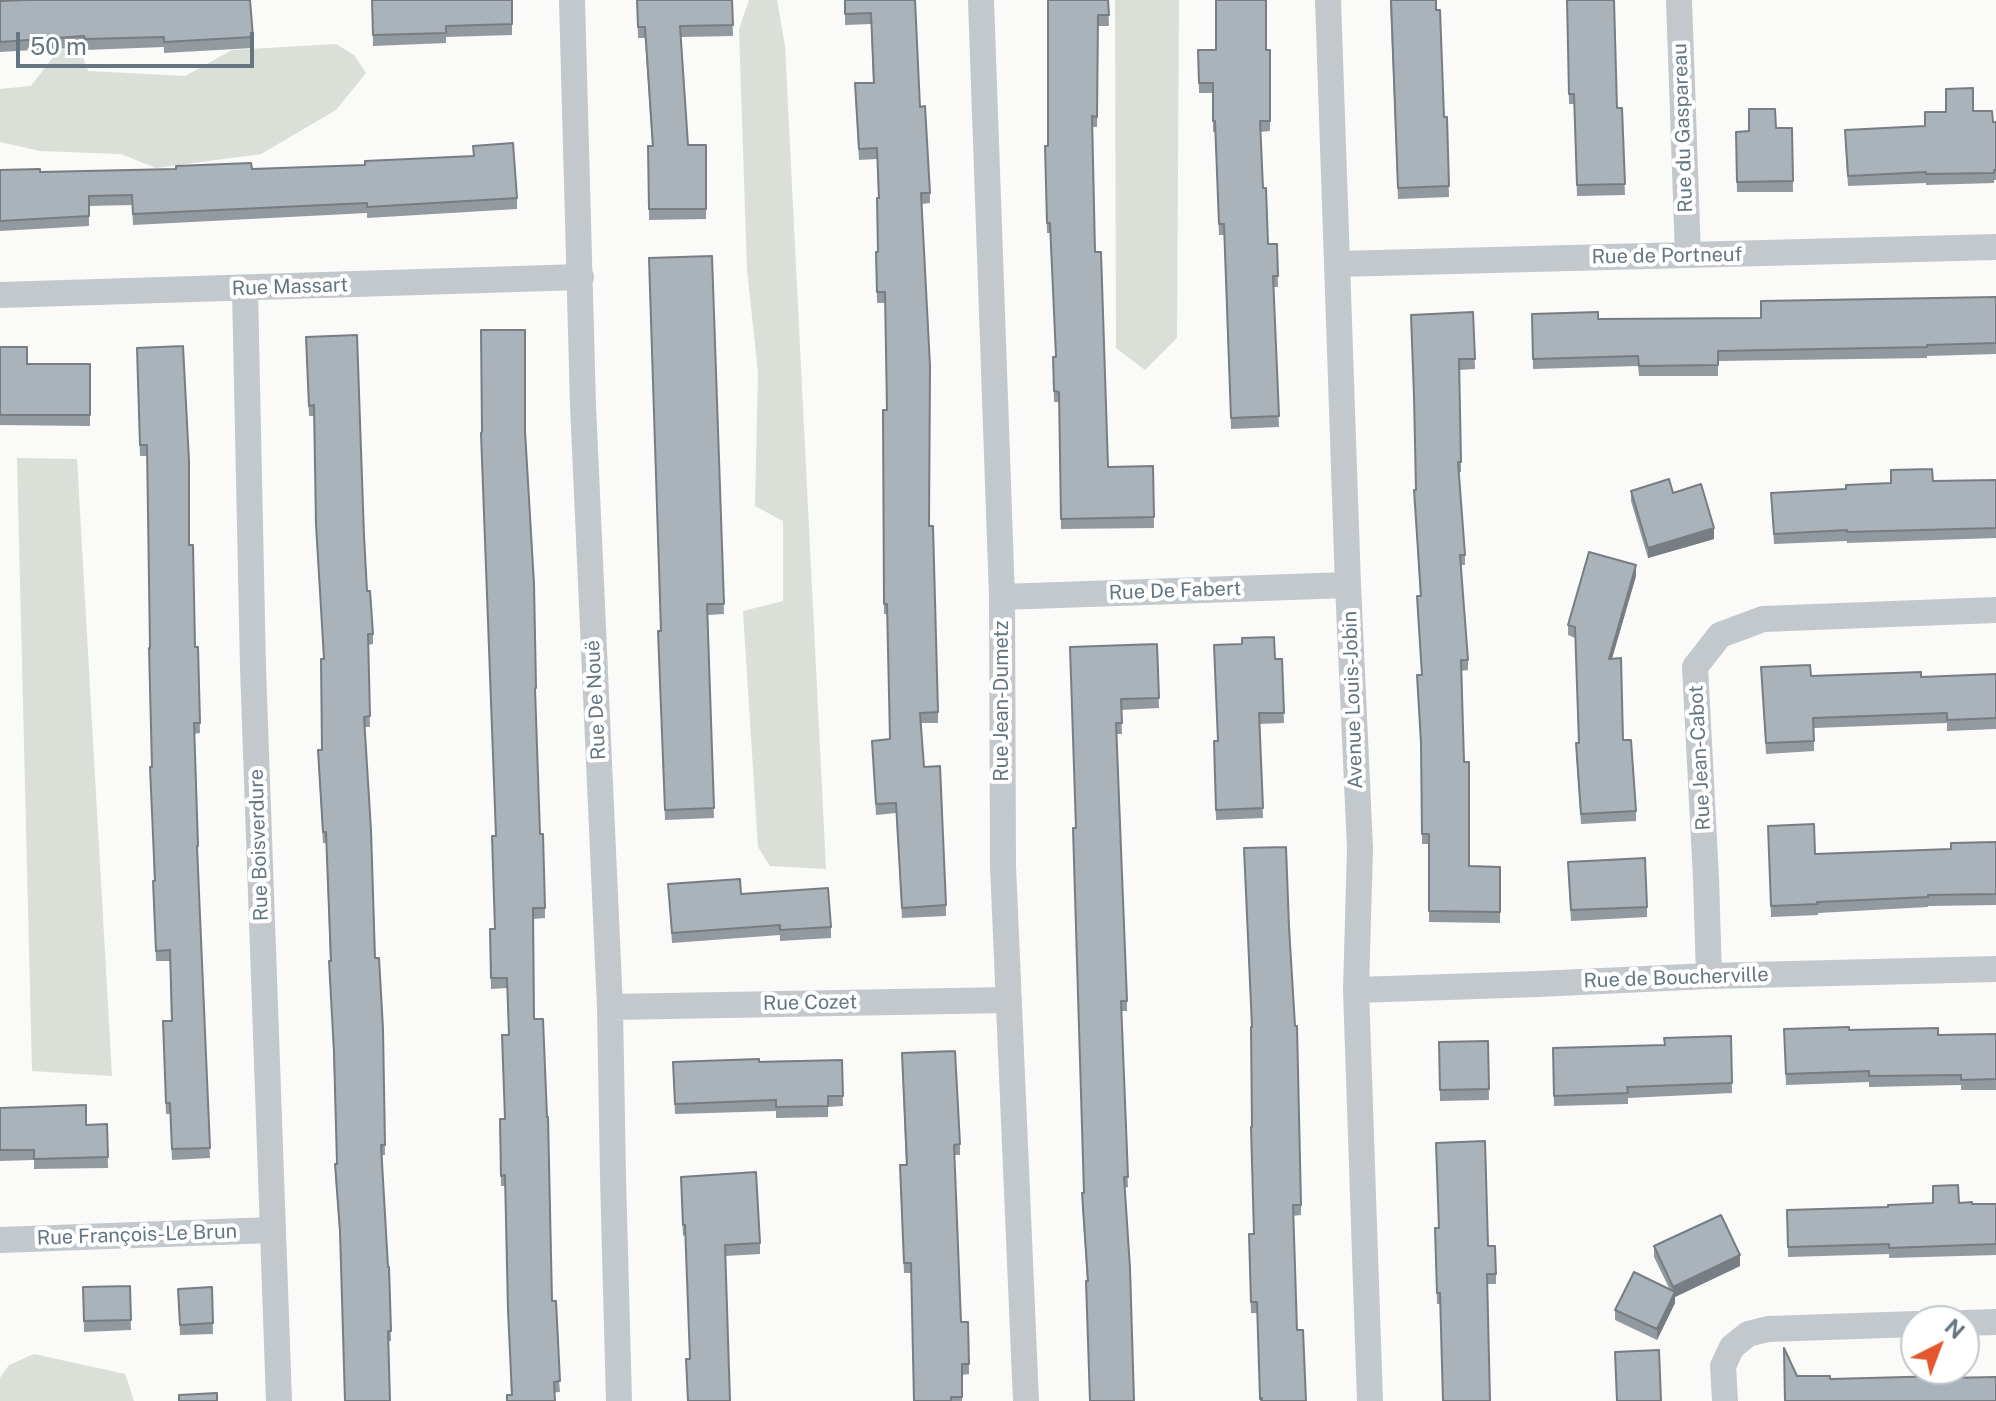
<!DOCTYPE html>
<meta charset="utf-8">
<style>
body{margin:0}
#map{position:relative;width:1996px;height:1401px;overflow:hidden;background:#fafaf8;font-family:"Public Sans",sans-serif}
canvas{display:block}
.north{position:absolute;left:1900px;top:1305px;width:80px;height:80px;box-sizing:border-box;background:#fff;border:2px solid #c1c8cd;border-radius:50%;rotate:42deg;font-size:22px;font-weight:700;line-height:32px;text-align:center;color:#657683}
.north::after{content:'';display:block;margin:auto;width:28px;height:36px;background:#e4572e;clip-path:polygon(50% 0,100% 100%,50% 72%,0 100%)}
.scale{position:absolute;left:16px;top:32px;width:238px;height:36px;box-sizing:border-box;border:4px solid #657683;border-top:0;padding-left:10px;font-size:24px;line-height:28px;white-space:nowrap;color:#657683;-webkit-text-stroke:6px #fff;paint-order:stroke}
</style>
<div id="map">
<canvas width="1996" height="1401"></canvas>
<div class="north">N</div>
<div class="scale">50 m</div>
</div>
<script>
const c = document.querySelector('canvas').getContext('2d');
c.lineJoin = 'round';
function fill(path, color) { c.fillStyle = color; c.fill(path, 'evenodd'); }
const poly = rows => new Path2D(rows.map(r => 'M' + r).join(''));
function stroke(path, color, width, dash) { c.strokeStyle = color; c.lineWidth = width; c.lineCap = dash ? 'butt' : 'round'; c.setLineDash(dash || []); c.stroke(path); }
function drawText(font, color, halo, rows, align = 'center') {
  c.font = font + ' "Public Sans",sans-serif'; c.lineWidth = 8; c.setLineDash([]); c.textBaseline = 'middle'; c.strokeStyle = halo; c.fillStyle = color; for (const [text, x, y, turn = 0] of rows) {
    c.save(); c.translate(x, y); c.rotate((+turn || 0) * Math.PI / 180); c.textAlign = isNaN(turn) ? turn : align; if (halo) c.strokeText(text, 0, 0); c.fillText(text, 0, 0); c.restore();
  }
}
fill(poly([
 [749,0,777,0,785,46,826,869,770,866,758,847,743,611,783,601,783,521,755,506,758,373,747,269,739,29],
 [1115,0,1179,0,1177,338,1145,370,1116,348],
 [69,36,81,51,88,71,185,76,232,50,336,44,354,55,366,73,336,110,261,154,156,168,121,154,40,151,0,142,0,89,31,86],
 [17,458,77,459,112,1076,32,1071],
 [34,1354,125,1374,134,1401,0,1401,0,1378,9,1365]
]), '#dadfd7');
stroke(poly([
 [572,0,583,405,610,1007,613,1177,619,1401],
 [981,0,1002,597,1003,866,1026,1401],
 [1328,0,1348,585,1360,848,1356,990,1370,1401],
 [1679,0,1688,255],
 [1338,264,1996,247],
 [245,289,253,668,279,1401],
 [0,295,581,277],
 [1002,597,1348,585],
 [1709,976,1706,878,1695,667,1720,635,1763,619,1996,610],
 [1356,990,1538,984,1709,976,1996,969],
 [610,1007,1009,1000],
 [0,1240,273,1230],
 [1964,1323,1996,1322],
 [1725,1401,1723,1366,1732,1347,1748,1334,1768,1329,1916,1324]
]), '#c3c8cc', 26);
fill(poly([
 [372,0,512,0,512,35,446,37,446,43,373,46],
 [637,0,732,0,733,36,681,37,688,145,706,145,706,219,649,220,648,146,652,146,645,38,638,38],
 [845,0,915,0,920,107,930,193,930,203,922,204,929,526,938,712,938,723,921,723,924,767,946,905,946,916,902,918,896,813,876,815,872,741,890,739,887,614,884,614,883,410,887,410,885,303,877,303,876,252,878,252,878,198,877,159,859,160,855,94,873,83,871,24,845,25],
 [1048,0,1108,0,1109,26,1098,26,1097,127,1092,127,1095,252,1108,467,1153,466,1154,528,1061,529,1059,402,1054,402,1053,357,1056,357,1050,233,1047,233,1045,146,1048,146],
 [1390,0,1444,117,1447,117,1449,197,1398,199],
 [1567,0,1617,108,1622,108,1625,195,1577,196,1574,104,1569,104],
 [0,1,253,37,253,48,164,53,164,47,85,50,84,47,0,52],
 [1198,50,1270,50,1270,131,1260,132,1263,188,1268,244,1277,244,1278,287,1274,287,1279,427,1231,429,1224,235,1219,235,1215,132,1213,132,1213,93,1199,93],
 [1973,111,1993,122,1996,122,1996,180,1994,180,1994,183,1926,185,1926,183,1848,186,1845,141,1925,126],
 [1776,128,1792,128,1793,192,1737,192,1736,132],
 [473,146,517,198,517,209,367,218,367,213,133,225,132,205,89,206,89,226,0,231,0,170,40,172,252,169,365,165,473,156],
 [712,256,724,614,708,615,714,818,665,820,658,642,661,631],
 [1996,297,1996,354,1927,356,1927,358,1718,361,1718,376,1639,376,1638,366,1533,369,1532,314,1598,319,1761,318],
 [1473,312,1475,369,1459,370,1461,462,1461,472,1459,472,1465,555,1465,565,1461,565,1468,660,1468,670,1461,671,1464,762,1469,866,1500,867,1500,923,1429,922,1429,844,1422,844,1422,675,1417,606,1417,596,1420,596,1414,490,1416,490],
 [0,347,27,364,90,364,90,426,0,425],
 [137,348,189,545,195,647,198,647,200,733,194,734,198,846,198,856,197,856,210,1158,172,1160,170,1114,166,1114,163,1021,171,1021,170,961,156,961,153,891,154,881,147,456,140,456],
 [306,348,364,536,367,591,373,634,373,644,368,645,370,727,364,727,375,958,383,1029,385,1155,382,1155,388,1267,389,1267,391,1341,388,1341,340,1241,335,1174,335,1164,337,1164,326,843,323,843,318,760,318,750,322,750,324,659,316,534,314,416,309,416],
 [525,431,536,688,536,698,535,698,540,834,545,908,545,918,533,919,534,1019,552,1301,560,1392,511,1395,505,1186,501,1186,500,1119,505,1119,509,1035,507,988,491,989,490,929,494,929],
 [1996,480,1996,538,1847,543,1847,541,1774,544,1771,493,1846,489,1933,481],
 [1631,491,1673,493,1714,539,1648,558,1631,501],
 [1636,576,1612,658,1623,740,1636,811,1636,821,1581,824,1576,753,1576,743,1579,743,1575,638,1568,635,1568,625],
 [1157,644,1159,708,1121,710,1122,734,1117,734,1127,1001,1127,1011,1121,1011,1128,1187,1125,1188,1087,1281,1082,1204,1082,1193,1084,1193,1076,828,1070,647],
 [1275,659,1282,659,1284,723,1260,724,1263,818,1216,820,1214,741,1217,741],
 [1761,667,1811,676,1921,677,1996,674,1996,729,1947,731,1947,723,1814,728,1814,751,1766,754],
 [1768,826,1815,854,1951,849,1996,842,1996,905,1928,906,1928,907,1818,913,1818,915,1771,917],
 [1568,872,1647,907,1647,917,1571,921],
 [668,884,741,894,831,927,831,938,780,941,780,935,672,943],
 [1289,927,1301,1205,1301,1215,1293,1216,1297,1330,1306,1401,1260,1401,1257,1313,1251,1313,1249,1234,1254,1234,1252,1027],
 [1784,1029,1849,1030,1938,1035,1996,1034,1996,1090,1961,1090,1961,1085,1869,1087,1869,1082,1786,1085],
 [1731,1036,1732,1093,1628,1098,1628,1104,1554,1106,1553,1048,1665,1045],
 [1488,1041,1489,1100,1440,1101,1439,1042],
 [842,1060,843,1106,828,1107,828,1117,776,1118,776,1111,675,1114,673,1062],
 [902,1064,960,1144,960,1155,954,1155,961,1322,969,1364,969,1374,962,1375,962,1401,914,1401,911,1273,904,1273,900,1176,906,1165],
 [0,1108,86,1125,107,1124,108,1168,34,1169,34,1160,0,1161],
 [681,1177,760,1243,760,1254,725,1256,690,1359,685,1235,683,1236],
 [1959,1203,1972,1204,1996,1204,1996,1255,1889,1258,1889,1254,1788,1257,1787,1210,1888,1207],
 [1435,1228,1488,1246,1496,1274,1496,1284,1487,1284,1440,1304,1437,1304],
 [1654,1246,1740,1266,1675,1297,1675,1303,1657,1340,1615,1320,1615,1310,1670,1290,1654,1257],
 [130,1286,131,1330,84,1332,83,1287],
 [212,1287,213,1334,180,1335,178,1289]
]), '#929a9f');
fill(poly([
 [1714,528,1714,539,1648,558,1648,548],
 [1636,565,1636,576,1609,669,1609,659],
 [1740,1255,1740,1266,1675,1297,1675,1303,1657,1340,1657,1329,1673,1295,1673,1287]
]), '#777d82');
const building = poly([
 [27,0,250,0,253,37,164,42,164,37,85,39,84,36,0,42,0,1,27,0],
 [372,0,512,0,512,24,446,26,446,33,373,35,372,0],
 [637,0,732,0,733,25,680,26,688,145,706,145,706,209,649,209,648,146,653,146,645,27,638,27,637,0],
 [845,0,915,0,920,107,925,106,930,193,921,193,930,366,929,526,933,526,938,712,920,713,924,767,940,766,946,905,902,908,896,803,876,804,872,741,890,739,887,604,884,604,883,410,887,410,885,292,877,292,876,252,878,252,877,198,879,198,877,148,859,149,855,83,874,83,871,13,845,14,845,0],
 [1048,0,1108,0,1109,15,1098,15,1097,117,1092,116,1095,252,1101,252,1108,467,1153,466,1154,517,1061,519,1059,392,1054,391,1053,357,1056,357,1050,223,1047,223,1045,146,1048,146,1048,0],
 [1216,0,1266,0,1266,50,1270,50,1270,121,1260,121,1263,188,1266,188,1268,244,1277,244,1278,276,1273,276,1279,416,1231,418,1224,224,1219,224,1215,121,1213,121,1213,83,1199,83,1198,50,1216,50,1216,0],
 [1391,0,1436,0,1436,10,1440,10,1444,117,1447,117,1449,186,1398,188,1391,0],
 [1567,0,1614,0,1617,108,1622,108,1625,184,1577,185,1574,94,1569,94,1567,0],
 [1973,88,1973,111,1992,111,1993,122,1996,122,1996,170,1994,170,1994,173,1926,174,1926,172,1848,176,1845,130,1925,126,1925,112,1946,112,1946,89,1973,88],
 [1749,109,1775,109,1776,128,1792,128,1793,181,1737,182,1736,132,1749,131,1749,109],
 [513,143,517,198,367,207,367,203,133,214,132,195,89,196,89,216,0,221,0,170,40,169,40,172,176,169,176,166,251,163,252,169,365,165,365,161,474,156,473,146,513,143],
 [712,256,724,604,707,604,714,808,665,810,658,631,661,631,649,258,712,256],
 [1996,297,1996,343,1927,345,1927,347,1718,351,1718,365,1639,366,1638,356,1533,359,1532,314,1598,312,1598,319,1761,318,1761,301,1996,297],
 [1473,312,1475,359,1459,359,1461,462,1458,462,1465,555,1460,555,1468,660,1461,660,1464,762,1469,762,1469,866,1500,867,1500,912,1429,911,1429,834,1422,834,1421,743,1417,675,1422,675,1417,596,1421,596,1414,490,1416,490,1414,396,1411,315,1473,312],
 [481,330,525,330,525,431,534,584,536,688,535,688,540,834,543,834,545,908,533,908,534,1019,543,1019,547,1117,548,1117,552,1301,556,1301,560,1381,554,1382,555,1401,507,1401,507,1395,512,1395,508,1310,505,1175,501,1176,500,1119,505,1119,502,1035,509,1035,507,978,491,978,490,929,495,929,492,836,496,836,481,433,482,432,481,330],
 [357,335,364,536,367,591,370,591,373,634,368,634,370,716,364,717,371,830,375,958,379,958,383,1029,385,1145,381,1145,388,1267,389,1267,391,1331,388,1331,390,1401,345,1401,340,1231,335,1164,337,1164,334,1052,329,961,331,961,326,832,323,832,318,750,322,750,321,659,324,659,316,524,314,405,309,406,306,337,357,335],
 [183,346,189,461,189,545,193,545,195,647,198,647,200,723,194,723,198,846,197,846,210,1148,172,1149,170,1103,166,1103,163,1021,172,1021,170,950,156,951,153,881,155,881,150,767,152,767,149,648,150,648,147,445,140,445,137,348,183,346],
 [0,347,27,347,27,364,90,364,90,415,0,415,0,347],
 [1932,469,1933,481,1996,480,1996,528,1847,532,1847,530,1774,534,1771,493,1846,489,1846,485,1891,483,1891,470,1932,469],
 [1669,479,1673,493,1701,484,1714,528,1648,548,1631,491,1669,479],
 [1589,552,1636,565,1609,659,1621,658,1623,740,1631,740,1636,811,1581,814,1576,743,1579,743,1575,627,1568,625,1589,552],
 [1274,637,1275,659,1282,659,1284,713,1259,713,1263,808,1216,810,1214,741,1218,741,1214,645,1242,644,1242,638,1274,637],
 [1157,644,1159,698,1121,699,1122,723,1116,723,1127,1001,1121,1001,1128,1177,1124,1177,1130,1268,1134,1401,1090,1401,1086,1281,1088,1281,1082,1193,1084,1193,1073,828,1076,828,1070,647,1157,644],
 [1810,665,1811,676,1921,672,1921,677,1996,674,1996,718,1947,720,1947,713,1813,718,1814,741,1766,743,1761,667,1810,665],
 [1814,824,1815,854,1951,849,1951,843,1996,842,1996,894,1928,895,1928,897,1817,902,1818,904,1771,906,1768,826,1814,824],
 [1286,847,1289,927,1295,1026,1297,1026,1301,1205,1293,1205,1297,1330,1303,1330,1306,1401,1262,1401,1262,1398,1260,1399,1257,1302,1251,1302,1249,1234,1254,1234,1251,1127,1252,1127,1251,1027,1252,1027,1244,848,1286,847],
 [1645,858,1647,907,1571,910,1568,862,1645,858],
 [740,879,741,894,828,888,831,927,780,930,780,925,672,933,668,884,740,879],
 [1849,1027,1849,1030,1938,1028,1938,1035,1996,1034,1996,1079,1961,1080,1961,1075,1869,1076,1869,1071,1786,1074,1784,1029,1849,1027],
 [1731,1036,1732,1083,1627,1087,1628,1093,1554,1096,1553,1048,1665,1045,1664,1038,1731,1036],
 [1488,1041,1489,1089,1440,1090,1439,1042,1488,1041],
 [955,1051,960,1144,954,1145,961,1322,968,1322,969,1364,962,1364,962,1397,951,1397,951,1401,914,1401,911,1263,904,1263,900,1165,907,1165,902,1053,955,1051],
 [759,1059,759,1062,842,1060,843,1096,828,1096,828,1106,776,1107,776,1100,675,1104,673,1062,759,1059],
 [86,1105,86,1125,107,1124,108,1157,34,1159,34,1150,0,1150,0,1108,86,1105],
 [1485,1141,1488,1246,1495,1246,1496,1274,1487,1274,1490,1401,1443,1401,1440,1293,1437,1293,1435,1228,1439,1228,1436,1143,1485,1141],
 [756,1172,760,1243,725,1245,730,1401,688,1401,686,1359,690,1359,685,1225,683,1225,681,1177,756,1172],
 [1958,1185,1959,1203,1972,1202,1972,1204,1996,1204,1996,1244,1889,1248,1889,1244,1788,1247,1787,1210,1888,1207,1888,1205,1933,1203,1933,1186,1958,1185],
 [1721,1215,1740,1255,1673,1287,1654,1246,1721,1215],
 [1634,1272,1675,1292,1657,1329,1615,1310,1634,1272],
 [130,1286,131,1320,84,1321,83,1287,130,1286],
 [212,1287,213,1323,180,1325,178,1289,212,1287],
 [1784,1348,1797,1376,1830,1376,1830,1379,1944,1376,1944,1378,1996,1377,1996,1401,1785,1401,1784,1348],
 [1659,1350,1661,1401,1617,1401,1615,1352,1659,1350],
 [217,1393,217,1401,179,1401,179,1395,217,1393]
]);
fill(building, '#aab3b9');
stroke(building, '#777d82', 2);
drawText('20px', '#657683', '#fff', [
 ["Rue du Gaspareau",1683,128,-92],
 ["Rue de Portneuf",1667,256,-1],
 ["Rue Massart",290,287,-2],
 ["Rue De Fabert",1175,591,-2],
 ["Rue De Nouë",596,700,-93],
 ["Avenue Louis-Jobin",1353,700,-92],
 ["Rue Jean-Dumetz",1002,701,-90],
 ["Rue Jean-Cabot",1700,758,-93],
 ["Rue Boisverdure",259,845,-92],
 ["Rue de Boucherville",1676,978,-2],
 ["Rue Cozet",810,1003,-1],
 ["Rue François-Le Brun",137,1235,-2]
]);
</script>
